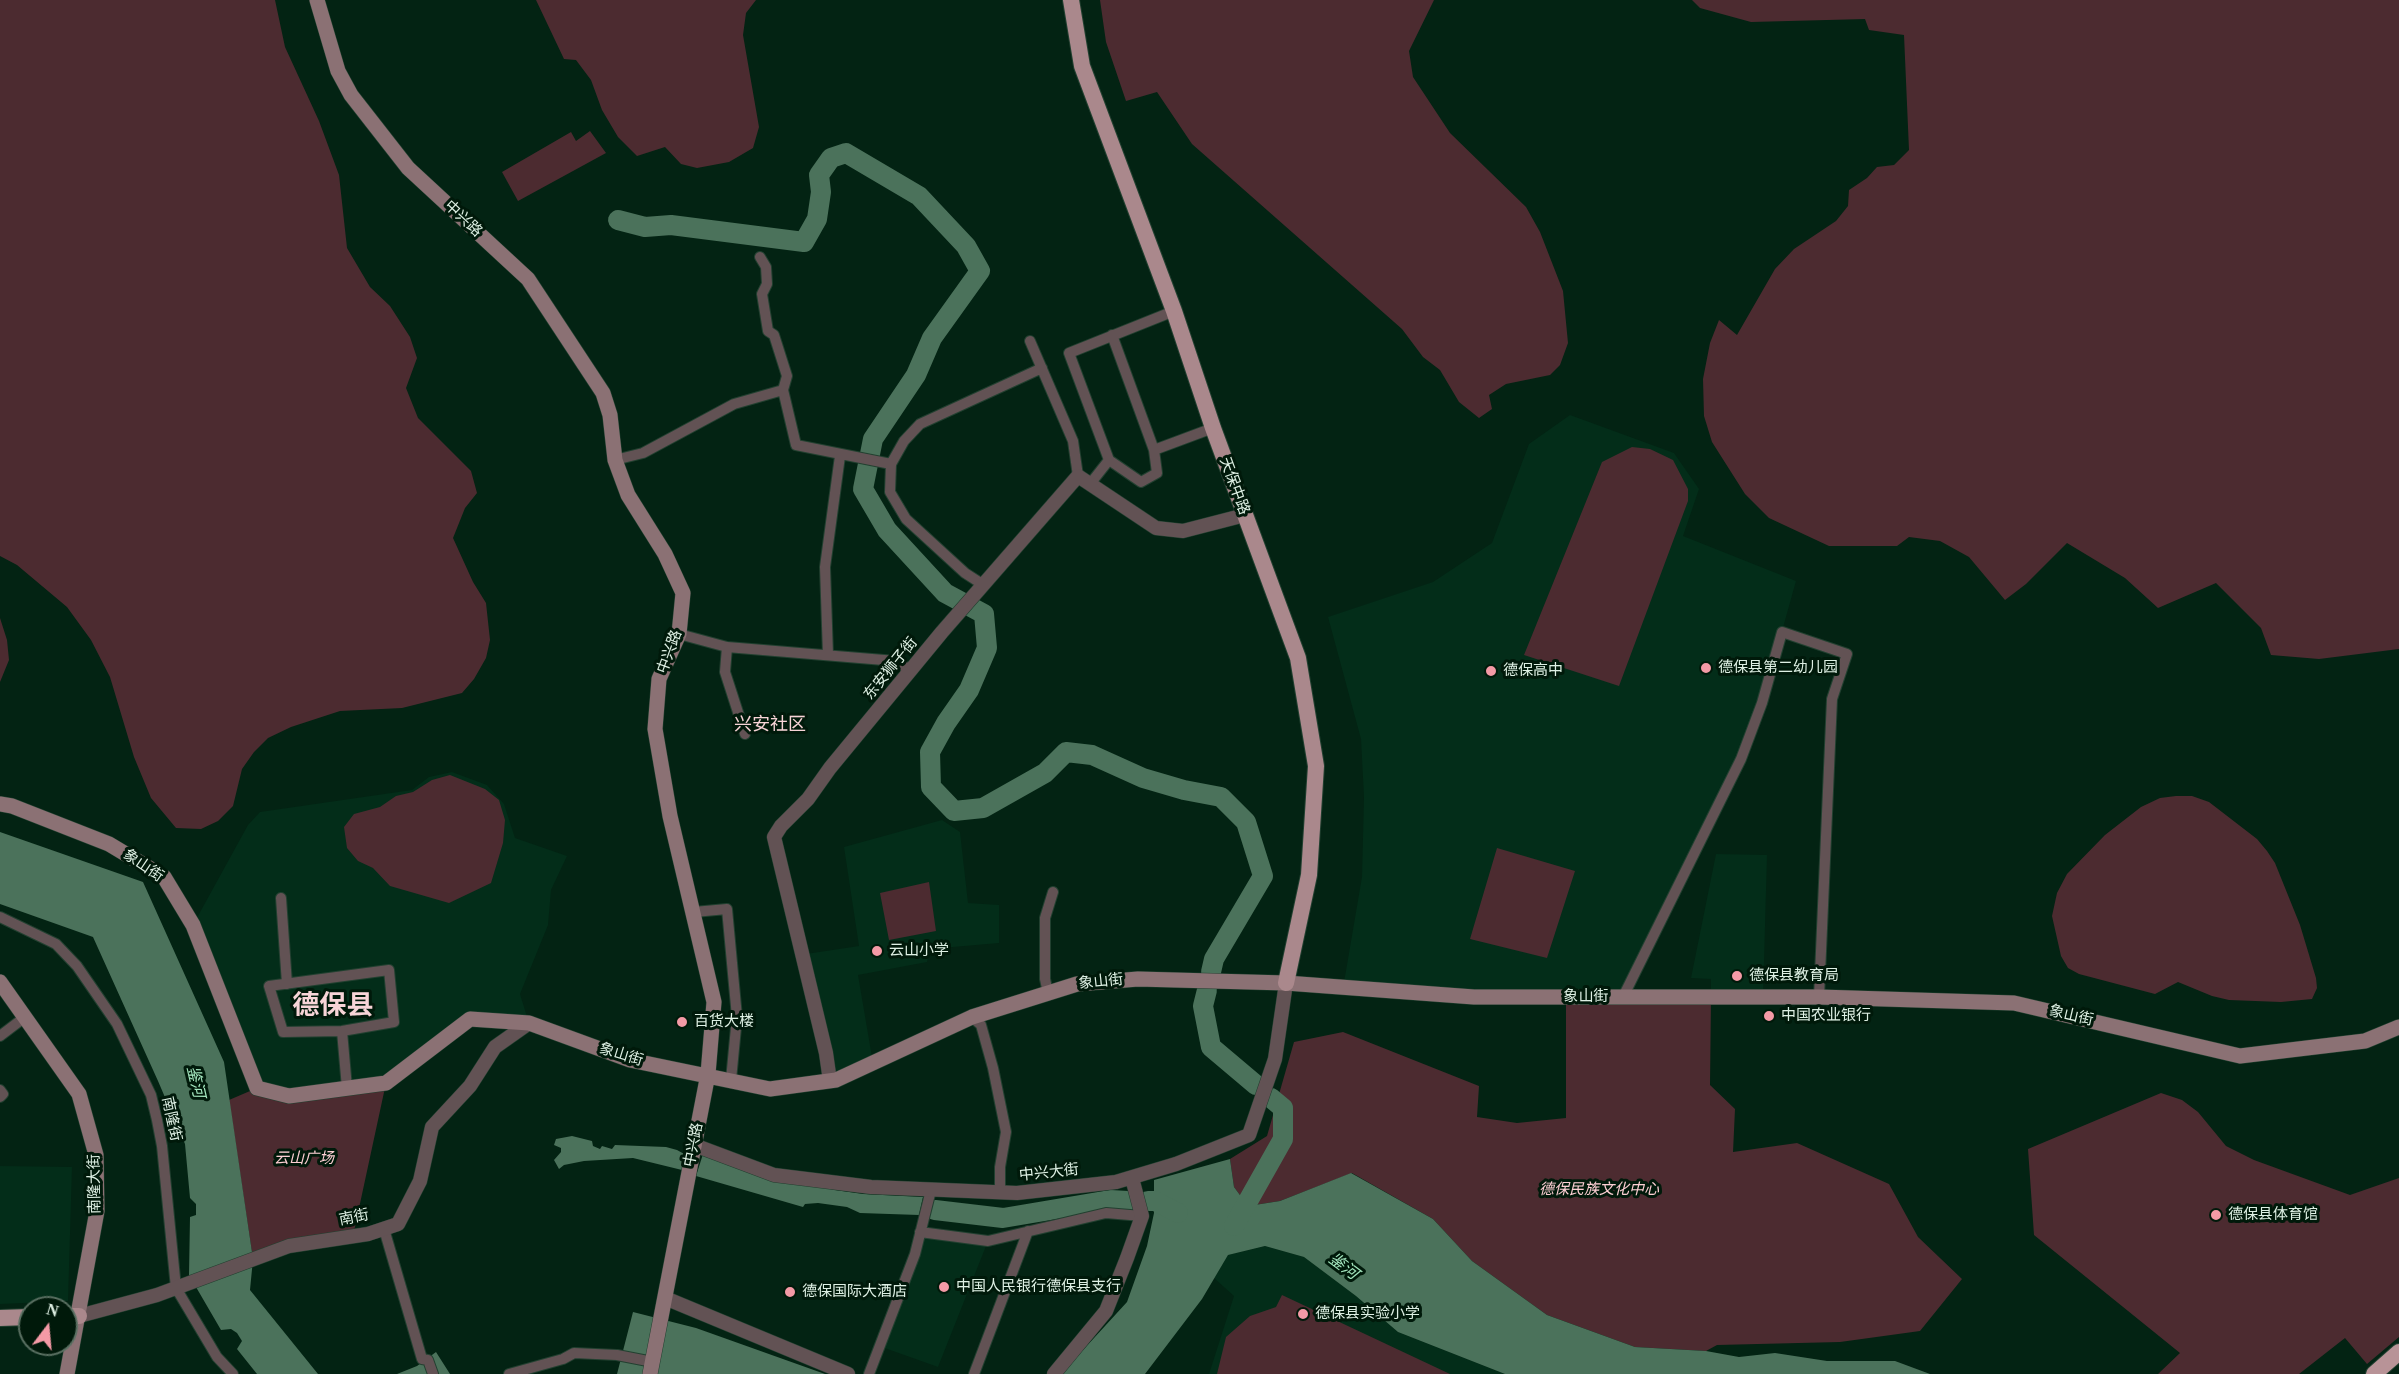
<!DOCTYPE html>
<meta charset="utf-8">
<style>
body{margin:0}
#map{position:relative;width:2399px;height:1374px;overflow:hidden;background:#032313;font-family:"Times New Roman",serif}
canvas{display:block}
.north{position:absolute;left:18px;top:1296px;width:60px;height:60px;box-sizing:border-box;background:#00190a;border:2px solid #596f61;border-radius:50%;rotate:16deg;font-size:16px;font-weight:700;line-height:24px;text-align:center;color:#def0e4}
.north::after{content:'';display:block;margin:auto;width:21px;height:27px;background:#f49aa6;clip-path:polygon(50% 0,100% 100%,50% 72%,0 100%)}
</style>
<div id="map">
<canvas width="2399" height="1374"></canvas>
<div class="north">N</div>
</div>
<script>
const c = document.querySelector('canvas').getContext('2d');
c.lineJoin = 'round';
function fill(path, color) { c.fillStyle = color; c.fill(path, 'evenodd'); }
const poly = rows => new Path2D(rows.map(r => 'M' + r).join(''));
function stroke(path, color, width, dash) { c.strokeStyle = color; c.lineWidth = width; c.lineCap = dash ? 'butt' : 'round'; c.setLineDash(dash || []); c.stroke(path); }
function drawText(font, color, halo, rows, align = 'center') {
  c.font = font + ' "Times New Roman","Noto Sans SC",serif'; c.lineWidth = 6; c.setLineDash([]); c.textBaseline = 'middle'; c.strokeStyle = halo; c.fillStyle = color; for (const [text, x, y, turn = 0] of rows) {
    c.save(); c.translate(x, y); c.rotate((+turn || 0) * Math.PI / 180); c.textAlign = isNaN(turn) ? turn : align; if (halo) c.strokeText(text, 0, 0); c.fillText(text, 0, 0); c.restore();
  }
}
fill(poly([
 [1570,415,1674,453,1699,489,1683,536,1796,581,1762,703,1623,997,1343,988,1362,877,1364,797,1361,739,1328,617,1433,582,1492,543,1529,444],
 [452,772,487,785,504,804,515,838,567,856,551,890,548,925,520,994,529,1023,470,1019,386,1083,289,1096,255,1083,193,925,248,825,260,812,412,790,429,777],
 [942,820,960,832,968,903,999,905,999,943,930,949,927,962,858,975,873,1063,836,1080,806,954,859,946,844,847],
 [1716,854,1767,855,1763,997,1711,997,1711,979,1691,978],
 [0,1166,72,1167,68,1301,0,1304],
 [920,1232,988,1241,938,1367,879,1346],
 [1265,1246,1304,1257,1356,1296,1398,1332,1505,1374,1209,1374,1234,1296,1214,1278,1228,1255]
]), '#032d19');
fill(poly([
 [0,0,275,0,285,47,319,121,339,175,347,248,370,287,390,306,410,337,417,358,406,388,418,418,471,471,477,493,465,508,453,538,473,582,486,603,490,640,486,658,474,679,462,693,402,708,340,711,291,727,268,738,254,752,242,769,233,806,218,821,201,829,176,828,151,798,134,757,110,677,91,640,67,607,17,565,0,556],
 [536,0,756,0,746,13,743,35,759,127,753,148,729,162,697,168,681,164,665,147,637,156,618,137,602,110,591,80,576,60,564,59],
 [1100,0,1434,0,1409,51,1413,77,1450,133,1526,207,1540,232,1563,291,1568,343,1560,365,1550,375,1506,384,1489,395,1492,409,1479,418,1459,402,1440,370,1423,357,1402,329,1192,144,1157,92,1126,101,1106,42],
 [1692,0,2399,0,2399,649,2319,659,2271,655,2261,628,2216,583,2158,608,2125,578,2067,543,2026,584,2005,600,1969,557,1940,541,1909,537,1897,546,1829,546,1769,518,1745,494,1712,442,1704,416,1703,379,1710,343,1719,320,1737,335,1775,269,1794,249,1836,221,1848,206,1849,190,1867,178,1877,167,1894,165,1909,150,1904,35,1869,30,1865,19,1751,22,1700,8],
 [590,131,606,153,518,201,502,172,571,132,576,141],
 [1632,447,1650,449,1673,460,1688,489,1688,501,1619,686,1524,655,1602,462],
 [0,618,7,640,9,660,0,682],
 [450,775,485,789,499,800,505,820,503,843,491,883,449,903,390,886,373,868,358,861,347,848,344,827,354,814,380,807,396,796,413,792,432,780],
 [2176,796,2192,796,2209,802,2257,839,2267,851,2275,863,2300,925,2316,978,2317,988,2312,999,2281,1002,2229,1000,2212,996,2178,982,2155,994,2079,974,2068,968,2061,956,2052,916,2057,893,2067,874,2105,835,2141,807,2160,798],
 [1497,848,1575,871,1547,958,1470,939],
 [929,882,936,931,889,940,880,893],
 [1566,997,1711,997,1710,1085,1735,1109,1733,1152,1797,1143,1889,1184,1918,1237,1962,1279,1920,1331,1840,1342,1717,1345,1706,1351,1635,1347,1547,1315,1472,1261,1433,1219,1352,1173,1280,1201,1248,1206,1234,1187,1230,1159,1267,1136,1294,1042,1343,1032,1479,1086,1477,1117,1517,1123,1566,1118],
 [386,1083,353,1236,253,1259,229,1100,257,1088,289,1096],
 [2161,1093,2182,1100,2198,1112,2226,1146,2254,1160,2350,1195,2399,1178,2399,1337,2367,1364,2345,1338,2299,1374,2158,1374,2180,1353,2034,1235,2028,1149],
 [1282,1295,1450,1374,1217,1374,1226,1337,1250,1316,1276,1307]
]), '#4c2b30');
fill(poly([
 [0,832,143,882,224,1062,253,1259,250,1290,318,1374,257,1374,237,1349,242,1341,237,1333,231,1329,221,1330,189,1275,190,1217,196,1215,196,1204,190,1198,185,1144,158,1081,93,937,0,904],
 [572,1136,592,1141,593,1146,600,1149,602,1146,612,1149,615,1145,666,1147,677,1150,686,1155,682,1170,633,1158,584,1161,564,1165,559,1169,554,1160,561,1152,561,1148,554,1145,556,1139],
 [703,1154,835,1190,863,1194,923,1197,919,1215,860,1213,847,1207,818,1203,805,1204,803,1207,696,1176],
 [1230,1159,1234,1187,1248,1206,1280,1201,1351,1173,1433,1219,1472,1261,1547,1315,1635,1347,1706,1351,1739,1357,1775,1353,1827,1361,1895,1361,1930,1374,1505,1374,1398,1332,1356,1296,1304,1257,1265,1246,1228,1255,1202,1299,1145,1374,1061,1374,1127,1302,1147,1246,1154,1213,1154,1180],
 [633,1312,696,1328,825,1374,617,1374],
 [436,1352,450,1374,397,1374,417,1366]
]), '#4b725b');
stroke(poly([
 [618,220,645,227,671,225,804,242,817,219,821,192,819,175,831,158,846,153,919,196,966,246,980,271,932,338,916,375,873,439,863,489,887,530,945,593,984,614,987,648,969,690,946,723,930,752,931,787,954,811,983,808,1045,773,1066,752,1092,755,1143,778,1184,790,1221,797,1246,822,1263,876,1214,959,1211,972],
 [1207,990,1203,1006,1211,1047,1256,1085],
 [1148,1201,1155,1201,1178,1213],
 [935,1210,1003,1218,1110,1200,1128,1201],
 [1234,1226,1283,1139,1283,1108,1271,1098]
]), '#4b725b', 20);
const minor = poly([
 [760,257,766,267,767,284,762,294,768,331,774,335,787,376,783,390,796,445,891,464],
 [1112,335,1154,450],
 [1030,341,1073,441,1078,476],
 [615,460,643,453,734,404,783,390],
 [1109,460,1141,482,1157,473,1154,450,1213,428],
 [1090,484,1109,460,1069,353,1174,311],
 [982,584,965,573,906,519,890,492,891,464,904,441,920,424,1042,368],
 [679,634,727,647,896,661,911,671],
 [727,647,725,672,745,734],
 [828,655,825,567,840,456],
 [281,898,287,984],
 [694,912,727,909,737,1017,731,1080],
 [0,917,56,944,77,966,117,1024,151,1095,157,1120,162,1146,176,1288,217,1357,233,1374],
 [389,970,394,1022,342,1031,283,1032,269,986,389,970],
 [1048,993,1045,979,1045,918,1053,892],
 [1623,997,1741,759,1762,703,1782,632,1847,654,1832,699,1819,997],
 [972,1017,981,1025,993,1068,1006,1132,1000,1167,1000,1192],
 [342,1031,347,1088],
 [0,1036,25,1017],
 [0,1090,3,1094,0,1097],
 [384,1229,422,1359,428,1360,433,1374],
 [920,1232,988,1241,1106,1213,1142,1216],
 [509,1374,563,1359,574,1353,617,1355,653,1362],
 [869,1374,915,1254,931,1190],
 [974,1374,1028,1231]
]);
const tertiary = poly([
 [830,1081,826,1053,774,837,781,826,808,799,830,768,942,632,1078,476,1156,528,1183,531,1245,515],
 [694,1145,774,1175,871,1187,1017,1193,1116,1182,1176,1164,1249,1135,1275,1059,1286,983],
 [665,1298,848,1374],
 [79,1316,157,1295,289,1246,368,1234,398,1224,420,1181,432,1127,470,1086,495,1047,529,1023],
 [1054,1374,1106,1311,1127,1258,1142,1216,1132,1178]
]);
const secondary = poly([
 [317,0,338,71,351,95,408,168,528,279,603,393,610,415,615,460,628,495,665,554,683,593,679,634,659,679,655,729,670,816,714,1002,708,1074,650,1374],
 [0,804,12,806,109,844,164,877,193,925,257,1088,289,1096,386,1083,470,1019,529,1023,630,1060,770,1089,836,1080,972,1017,1077,984,1138,979,1286,983,1474,997,1819,997,2014,1003,2240,1056,2365,1041,2399,1027],
 [0,982,79,1094,96,1155,97,1211,67,1374]
]);
const primary = poly([
 [1071,0,1082,66,1174,311,1213,428,1298,658,1316,766,1309,875,1286,983],
 [66,1316,79,1316],
 [0,1318,30,1317]
]);
const trunk = poly([
 [2374,1374,2399,1352]
]);
stroke(minor, '#224030', 12);
stroke(tertiary, '#224030', 15);
stroke(secondary, '#224030', 16);
stroke(primary, '#224030', 18);
stroke(trunk, '#224030', 18);
stroke(minor, '#625254', 10);
stroke(tertiary, '#625254', 14);
stroke(secondary, '#8b7174', 15);
stroke(primary, '#aa888c', 16);
stroke(trunk, '#b89397', 16);
for (const [x, y, r, color] of [
 [1706,668,6,"#f49aa6"],
 [1491,671,6,"#f49aa6"],
 [877,951,6,"#f49aa6"],
 [1737,976,6,"#f49aa6"],
 [1769,1016,6,"#f49aa6"],
 [682,1022,6,"#f49aa6"],
 [2216,1215,6,"#f49aa6"],
 [944,1287,6,"#f49aa6"],
 [790,1292,6,"#f49aa6"],
 [1303,1314,6,"#f49aa6"]
]) { const dot = new Path2D(); dot.arc(x, y, r, 0, 2 * Math.PI); c.fillStyle = color; c.fill(dot); stroke(dot, '#00190a', 2); }
drawText('15px', '#def0e4', '#00190a', [
 ["中兴路",463,219,43],
 ["天保中路",1234,486,70],
 ["中兴路",670,652,-70],
 ["东安狮子街",891,669,-51],
 ["象山街",143,866,34],
 ["象山街",1101,982,-6],
 ["象山街",1586,997],
 ["象山街",2071,1016,13],
 ["象山街",621,1055,17],
 ["南隆街",171,1119,78],
 ["中兴路",694,1145,-79],
 ["中兴大街",1049,1173,-6],
 ["南隆大街",95,1184,-91],
 ["南街",354,1218,-11]
]);
drawText('15px', '#def0e4', '#00190a', [
 ["德保县第二幼儿园",1718,668],
 ["德保高中",1503,671],
 ["云山小学",889,951],
 ["德保县教育局",1749,976],
 ["中国农业银行",1781,1016],
 ["百货大楼",694,1022],
 ["德保县体育馆",2228,1215],
 ["中国人民银行德保县支行",956,1287],
 ["德保国际大酒店",802,1292],
 ["德保县实验小学",1315,1314]
], 'left');
drawText('italic 15px', '#fdcfd4', '#00190a', [
 ["云山广场",304,1159],
 ["德保民族文化中心",1599,1190]
]);
drawText('italic 16px', '#a5e8c0', '#00190a', [
 ["鉴河",195,1082,77],
 ["鉴河",1343,1267,37]
]);
drawText('18px', '#f7d4d7', '#00190a', [
 ["兴安社区",770,725]
]);
drawText('bold 27px', '#f7d4d7', '#00190a', [
 ["德保县",333,1007]
]);
</script>
